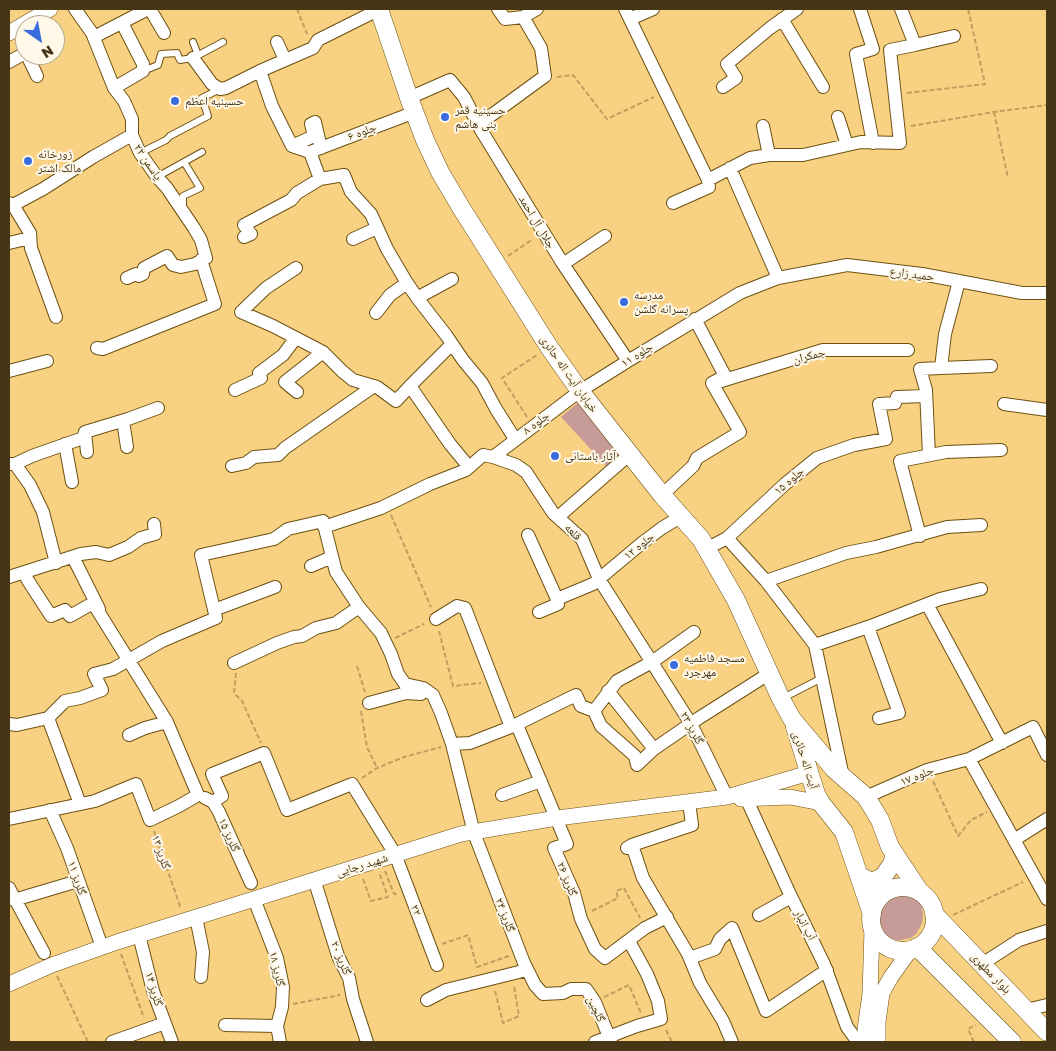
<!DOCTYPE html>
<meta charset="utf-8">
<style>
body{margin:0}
#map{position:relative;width:1056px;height:1051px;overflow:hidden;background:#f9d183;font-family:"Golos Text",sans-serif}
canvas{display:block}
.frame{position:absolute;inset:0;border:10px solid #463615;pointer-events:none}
.north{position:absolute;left:15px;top:15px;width:50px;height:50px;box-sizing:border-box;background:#fff7e8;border:1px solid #b5aa94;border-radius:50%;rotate:147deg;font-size:14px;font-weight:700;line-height:20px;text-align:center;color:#463615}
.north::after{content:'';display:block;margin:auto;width:18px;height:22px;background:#396ddd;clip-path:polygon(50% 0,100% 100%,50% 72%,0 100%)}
</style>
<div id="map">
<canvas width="1056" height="1051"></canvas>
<div class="frame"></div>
<div class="north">N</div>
</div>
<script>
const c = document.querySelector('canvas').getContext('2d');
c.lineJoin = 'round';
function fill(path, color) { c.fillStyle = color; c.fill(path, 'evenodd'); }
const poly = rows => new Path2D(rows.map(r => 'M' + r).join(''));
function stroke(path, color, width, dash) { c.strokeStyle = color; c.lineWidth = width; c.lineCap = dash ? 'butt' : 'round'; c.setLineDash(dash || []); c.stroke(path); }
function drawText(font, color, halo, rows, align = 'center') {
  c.font = font + ' "Golos Text","Noto Naskh Arabic",sans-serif'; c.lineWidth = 4; c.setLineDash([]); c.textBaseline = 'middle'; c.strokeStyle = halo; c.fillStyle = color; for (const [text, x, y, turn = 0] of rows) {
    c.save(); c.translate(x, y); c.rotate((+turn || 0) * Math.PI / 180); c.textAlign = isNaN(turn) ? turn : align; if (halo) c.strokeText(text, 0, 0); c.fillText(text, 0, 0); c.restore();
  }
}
fill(poly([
 [579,402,621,455,608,468,561,417],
 [898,895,909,896,917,899,922,906,923,917,922,923,917,933,911,938,896,941,887,936,880,928,877,916,880,909,888,900]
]), '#c69b98');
const service = poly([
 [193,42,198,55],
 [143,71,158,65,161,54,177,53,180,60,193,58,223,42],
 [140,153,166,140,170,136,208,116,202,98,220,89],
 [157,177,202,152],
 [183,209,183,196,200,188,184,162],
 [783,698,822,678]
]);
const minor = poly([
 [75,9,92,33,114,88,124,101,132,119,132,135,140,153,157,177,167,188,194,228,201,240,206,258,195,264,181,267,173,265,167,256,144,268,143,274,139,276,136,274,127,278],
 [150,9,164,33],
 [498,9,505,19,523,17],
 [625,9,708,180],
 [860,9,873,49,856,54,873,143],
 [630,19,653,9],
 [782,19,823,87],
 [94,37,148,9],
 [277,42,285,60],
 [915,45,954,36],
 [27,55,37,76],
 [193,58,212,84,220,89,226,88,260,71],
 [9,62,25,53],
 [723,87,736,78,727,64,770,28,797,9],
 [114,88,143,71,143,64,122,23],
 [409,98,450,80,464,97,481,130,563,264,628,361],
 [838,117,847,145],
 [478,125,545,76,541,48,523,17,537,9],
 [763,126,769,155],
 [292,146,314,136,311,124,315,122,321,148],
 [310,152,320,179,344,175,351,192,371,214,387,249,407,283,418,299,446,335,463,360,482,383,496,409,515,439],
 [310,152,292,146,272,106,260,71,313,48,318,40,380,9],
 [310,152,415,112],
 [9,203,13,205,43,189,93,157,132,135],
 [673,203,709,187,708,180,750,158,769,155,803,155,861,142,900,143,890,50,915,45,901,9],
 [13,205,30,233,31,248,56,317],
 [244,237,251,234,244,225,291,200,297,193,320,179],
 [353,239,377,228],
 [9,243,30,238],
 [563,264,605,236],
 [296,268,266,288,241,312,273,326,323,352,343,372,353,380,377,387,396,401,410,386],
 [778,278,847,265,922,274,1022,293,1047,293],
 [417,298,452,279],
 [376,313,390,295,407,283],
 [452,344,410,386,450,444,469,467],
 [97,348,103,349,215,304,201,260],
 [941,368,991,366],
 [9,371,47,361],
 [718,382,823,350,908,350],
 [235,390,261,378,259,373,283,355,295,339],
 [297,392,285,382,323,352],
 [1004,404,1047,410],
 [123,421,127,447],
 [85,432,87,452],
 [65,444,72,482],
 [929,455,926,390,920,369,941,368,945,334,959,281],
 [493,457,580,391,628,361,740,293,778,278,730,168],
 [9,464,15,464,30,485,43,512,56,563],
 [15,464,32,456,83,438,85,432,128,419,158,408],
 [232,466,246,463,254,457,278,455,285,448,374,386],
 [662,495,693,466,697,458,740,432,712,383,725,376,695,319],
 [558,517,630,454],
 [324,527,381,508,430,484,466,470,483,455,493,457,516,465,526,472,553,513,582,539,599,579,691,724,727,797],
 [528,535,557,599],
 [920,536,900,461,946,452,1001,450],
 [727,538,766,581,815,645,843,777],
 [706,549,727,538,785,484,817,458,854,445,886,439,879,404,895,403,897,397,926,396],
 [73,557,99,609],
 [311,566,332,557],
 [9,577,81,554,96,552,109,555,128,547,141,538,155,534,154,524],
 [766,581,846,553,876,547,947,527,981,525],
 [927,604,1002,743],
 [214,610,275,587],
 [539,612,558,604,557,599,593,584,642,543,662,528,682,516],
 [436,619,457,606,465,608,511,727],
 [868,627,899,713,879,718],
 [815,645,868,627,940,599,981,589],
 [234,663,277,643,294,637,302,636,316,628,336,623,359,607,381,633,391,654,398,674,405,684,423,688,433,695,441,713,452,744,474,833,524,963,535,985,543,994,563,993,571,989,586,989,595,1002,611,1042],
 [608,691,654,749],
 [369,703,406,693,421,694],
 [594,711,617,681,652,662,694,632],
 [48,718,80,804],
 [9,724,17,725,48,718,65,701,80,698,102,690,94,674,113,669,162,641,216,618,201,555,274,539,288,529,323,521,336,572,359,607],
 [517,725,567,844,554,848,574,893,581,919,595,949,605,958,645,928,667,917],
 [129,735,145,728,167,722],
 [452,744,470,743,511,727,576,695,581,706,594,711,601,726,635,756,637,765,654,749,699,718,770,673],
 [969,759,1047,899],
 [502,795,541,781],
 [866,797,927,770,969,759,1033,727,1047,755],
 [205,798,213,802,219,812,251,883],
 [747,800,788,890,824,964,847,1027,858,1042,876,1041],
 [213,802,222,796,212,774,264,753,287,810,352,784,395,854,437,965],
 [50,810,67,848,102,947],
 [9,819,95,801,136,784,150,820,179,806,198,795,167,722,93,603,70,616,65,610,51,616,27,579],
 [1014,840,1047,819],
 [632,845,692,825,689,802],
 [627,848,632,845,643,878,688,954,700,983,723,1021,732,1042],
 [314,879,338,956,349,978,353,999,367,1042],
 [9,888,44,953],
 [254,899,277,958,283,987,282,1007,277,1026,280,1042],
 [14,900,78,881],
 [759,915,791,897],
 [196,917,203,952,201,977],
 [139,935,153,991,172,1042],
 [690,958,715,949,720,939,732,928,766,1011,827,970],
 [982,964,1019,940,1047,931],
 [427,1000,446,990,527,970],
 [1026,1010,1047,1005],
 [225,1025,277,1026],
 [112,1042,165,1023],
 [595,1042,637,1026,661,1019,658,1001,647,974,629,941]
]);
const tertiary = poly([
 [9,33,50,9],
 [741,799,790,797,821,803],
 [9,984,52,965,117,942,461,834,557,818,727,797,809,773],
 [866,1042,865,1029,870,994,872,930],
 [878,1042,878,1022,882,993,891,977,911,949]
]);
const secondary = poly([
 [379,9,409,98,425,140,440,172,460,206,549,347,580,391,662,495,701,539,736,600,781,699,792,719,834,769,866,797,880,820,890,847,920,892],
 [795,727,816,794,821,803,844,832,872,914],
 [859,876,872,882,883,877,892,864,895,854],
 '871 919a32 32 0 1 1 64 0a32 32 0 1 1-64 0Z',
 [934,914,1047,1032],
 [917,947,1012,1042]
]);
stroke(service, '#6d5112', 8);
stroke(minor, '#6d5112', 14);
stroke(tertiary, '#6d5112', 16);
stroke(secondary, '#6d5112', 19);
stroke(poly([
 [297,9,307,34],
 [1047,9,1047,10],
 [557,77,573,75,607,119,654,97],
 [907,93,985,84,968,9],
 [994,112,1008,178],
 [911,126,994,112,1047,105],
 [508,256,533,239],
 [527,417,502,378,537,355],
 [391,515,431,607],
 [439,631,453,686,481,683],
 [395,638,424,624],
 [357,666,365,692],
 [236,673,234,693,242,701,261,743],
 [361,711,367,747,377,768],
 [362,778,377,768,404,757,441,747],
 [933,781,958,836,971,820,987,812],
 [154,831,181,909],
 [385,871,394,894,397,894],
 [363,879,371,901,388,897,379,872],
 [592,911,618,898,616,891,624,888,640,918],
 [953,915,1023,882],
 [442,944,468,935,477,967,509,956],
 [121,954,144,1018],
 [57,976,88,1042],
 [495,991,503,1023,519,1016,514,986],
 [604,997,629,985,641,1013],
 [293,1004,340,995],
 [666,1030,672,1042],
 [974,1042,968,1029,976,1025]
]), '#bf9f5f', 2, [5, 2.5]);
stroke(service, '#fff', 6);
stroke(minor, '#fff', 12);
stroke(tertiary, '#fff', 15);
stroke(secondary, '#fff', 18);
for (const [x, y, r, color] of [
 [175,101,5,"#396ddd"],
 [445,117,5,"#396ddd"],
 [28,161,5,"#396ddd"],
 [624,302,5,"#396ddd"],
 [555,456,5,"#396ddd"],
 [674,665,5,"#396ddd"]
]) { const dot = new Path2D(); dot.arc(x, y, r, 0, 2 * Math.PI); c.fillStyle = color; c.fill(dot); stroke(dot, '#fff7e8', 2); }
drawText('12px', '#463615', '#fff7e8', [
 ["حسینیه اعظم",185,101],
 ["حسینیه قمر",455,110],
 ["بنی هاشم",455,124],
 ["زورخانه",38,154],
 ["مالک اشتر",38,168],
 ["مدرسه",634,295],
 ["پسرانه گلشن",634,309],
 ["آثار باستانی",565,456],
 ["مسجد فاطمیه",684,658],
 ["مهرجرد",684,672]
], 'left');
drawText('12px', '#463615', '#fff7e8', [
 ["جلوه ۶",362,132,-21],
 ["یاسمن ۲۲",148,162,56],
 ["جلال آل احمد",537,222,59],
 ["حمید زارع",912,274,8],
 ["جلوه ۱۱",637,355,-32],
 ["جمکران",809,356,-14],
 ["خیابان آیت اله حائری",569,374,55],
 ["جلوه ۸",536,423,-37],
 ["جلوه ۱۵",789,481,-41],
 ["قلعه",573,532,46],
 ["جلوه ۱۲",639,546,-39],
 ["گلریز ۲۳",692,728,61],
 ["آیت اله حائری",805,760,72],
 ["جلوه ۱۷",917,776,-22],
 ["گلریز ۱۵",229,835,66],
 ["گلریز ۱۳",161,852,71],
 ["شهید رجایی",362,865,-17],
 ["گلریز ۱۱",77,878,71],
 ["گلریز ۲۶",567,879,68],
 ["۲۲",416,910,70],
 ["گلریز ۲۴",505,915,69],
 ["آب انبار",805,925,63],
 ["گلریز ۲۰",341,958,68],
 ["گلریز ۱۸",277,969,77],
 ["بلوار مطهری",991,973,46],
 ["گلریز ۱۴",154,989,73],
 ["گلچین",596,1009,65]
]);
</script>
